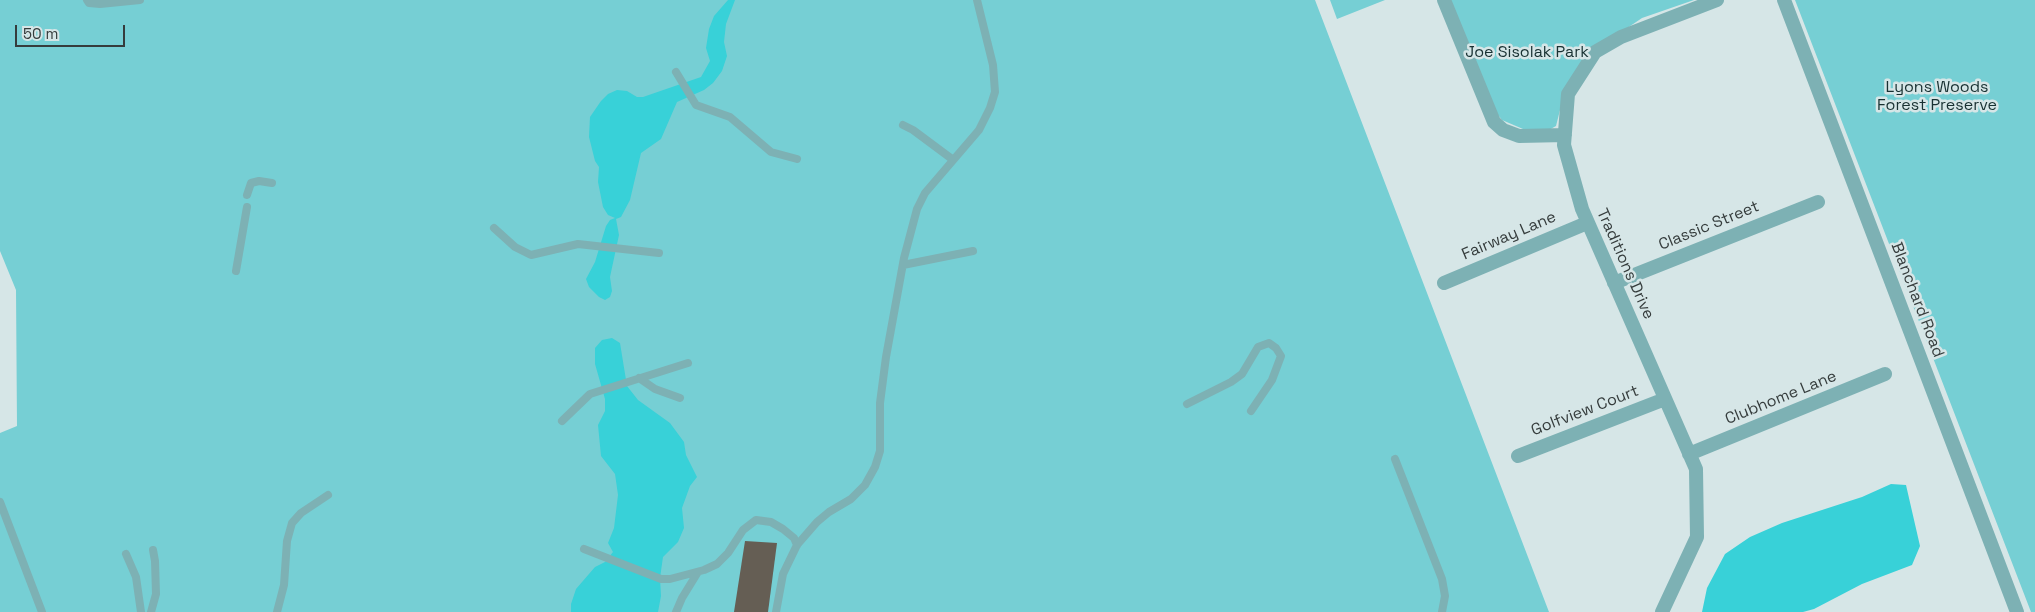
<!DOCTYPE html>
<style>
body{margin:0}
#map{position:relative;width:2035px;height:612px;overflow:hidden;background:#d6e6e7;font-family:"Space Grotesk",sans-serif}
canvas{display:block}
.scale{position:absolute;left:15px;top:25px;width:110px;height:22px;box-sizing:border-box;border:2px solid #353c3c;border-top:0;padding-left:6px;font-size:15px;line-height:18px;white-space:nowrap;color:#353c3c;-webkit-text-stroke:4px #d6e6e7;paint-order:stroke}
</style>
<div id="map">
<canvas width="2035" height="612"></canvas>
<div class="scale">50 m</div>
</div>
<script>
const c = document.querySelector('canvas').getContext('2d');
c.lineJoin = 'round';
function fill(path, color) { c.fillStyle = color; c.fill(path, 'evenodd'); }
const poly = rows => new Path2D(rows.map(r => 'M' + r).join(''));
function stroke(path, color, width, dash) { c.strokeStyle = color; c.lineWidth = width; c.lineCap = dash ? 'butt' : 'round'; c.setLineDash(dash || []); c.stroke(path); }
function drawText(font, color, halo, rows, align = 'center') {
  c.font = font + ' "Space Grotesk",sans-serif'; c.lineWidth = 5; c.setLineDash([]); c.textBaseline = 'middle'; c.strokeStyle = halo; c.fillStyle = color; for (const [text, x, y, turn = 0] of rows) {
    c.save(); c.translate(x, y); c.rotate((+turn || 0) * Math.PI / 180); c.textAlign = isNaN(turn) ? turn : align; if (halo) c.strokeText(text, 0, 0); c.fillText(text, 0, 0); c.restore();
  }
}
fill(poly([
 [0,0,1315,0,1549,612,0,612,0,433,17,426,16,290,0,251],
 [1330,0,1385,0,1337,19],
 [1449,0,1694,0,1642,18,1589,54,1564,94,1556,126,1547,131,1523,129,1502,120,1491,106],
 [1795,0,2035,0,2035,612,2031,612]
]), '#76cfd4');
fill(poly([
 [728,0,735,0,726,24,724,42,727,56,722,71,713,83,704,90,677,102,661,139,641,153,630,200,621,217,616,219,619,235,610,277,612,291,610,297,605,300,599,297,589,287,586,279,595,262,606,226,610,220,615,218,608,215,603,207,598,182,599,167,595,161,589,137,590,117,601,101,608,94,617,90,627,91,637,97,643,97,701,77,710,61,706,48,709,29,714,16],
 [612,338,620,343,627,386,638,400,670,423,684,442,686,455,697,477,690,486,682,508,684,528,678,542,663,557,660,578,661,596,658,612,571,612,571,604,576,589,595,567,605,562,613,552,608,543,614,528,618,495,615,474,601,456,598,425,605,411,605,399,595,364,595,348,602,340],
 [1891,484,1906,485,1920,546,1912,565,1862,584,1814,609,1803,612,1702,612,1707,588,1725,554,1750,537,1782,523,1862,497]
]), '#38d1d8');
fill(poly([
 [745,541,777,543,768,612,734,612]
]), '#655e54');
stroke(poly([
 [87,0,89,3,100,4,140,0],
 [676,72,696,105,730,117,771,152,797,159],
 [903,125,913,130,952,159],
 [247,195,251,183,259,181,272,183],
 [494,228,515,247,531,255,578,244,659,253],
 [903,265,973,251],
 [236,271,247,207],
 [639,378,655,389,680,398],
 [1187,404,1231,382,1242,374,1258,347,1269,343,1276,348,1281,356,1272,380,1251,411],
 [562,421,590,394,688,363],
 [1395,459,1442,579,1445,596,1442,612],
 [0,502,42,612],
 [584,549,661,579,670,579,704,570,717,564,728,553,743,530,756,520,771,522,783,529,794,538,797,545],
 [126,554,136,577,141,612],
 [151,612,156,594,155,561,153,550],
 [277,612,284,585,287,541,292,523,301,513,328,495],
 [676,612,682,598,698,572],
 [776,612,783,574,797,545,817,522,829,512,851,499,865,485,875,467,880,451,880,403,886,357,904,258,917,209,925,193,979,130,990,108,995,92,993,65,977,0]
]), '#7db1b4', 8);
stroke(poly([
 [1444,0,1494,122,1503,130,1519,136,1565,135],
 [1444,283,1587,223],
 [1614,283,1818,202],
 [1689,454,1885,374],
 [1518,456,1665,399],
 [1662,612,1697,537,1696,469,1582,209,1564,145,1568,94,1595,52,1621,37,1717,0]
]), '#7db1b4', 14);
stroke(poly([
 [1784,0,2017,612]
]), '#7db1b4', 14);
drawText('16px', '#183132', '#d6e6e7', [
 ["Joe Sisolak Park",1527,53],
 ["Lyons Woods",1937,88],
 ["Forest Preserve",1937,106]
]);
drawText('16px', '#353c3c', '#d6e6e7', [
 ["Classic Street",1709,226,-22],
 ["Fairway Lane",1509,236,-23],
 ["Traditions Drive",1625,264,66],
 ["Blanchard Road",1917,300,69],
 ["Clubhome Lane",1781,398,-22],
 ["Golfview Court",1585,411,-21]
]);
</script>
